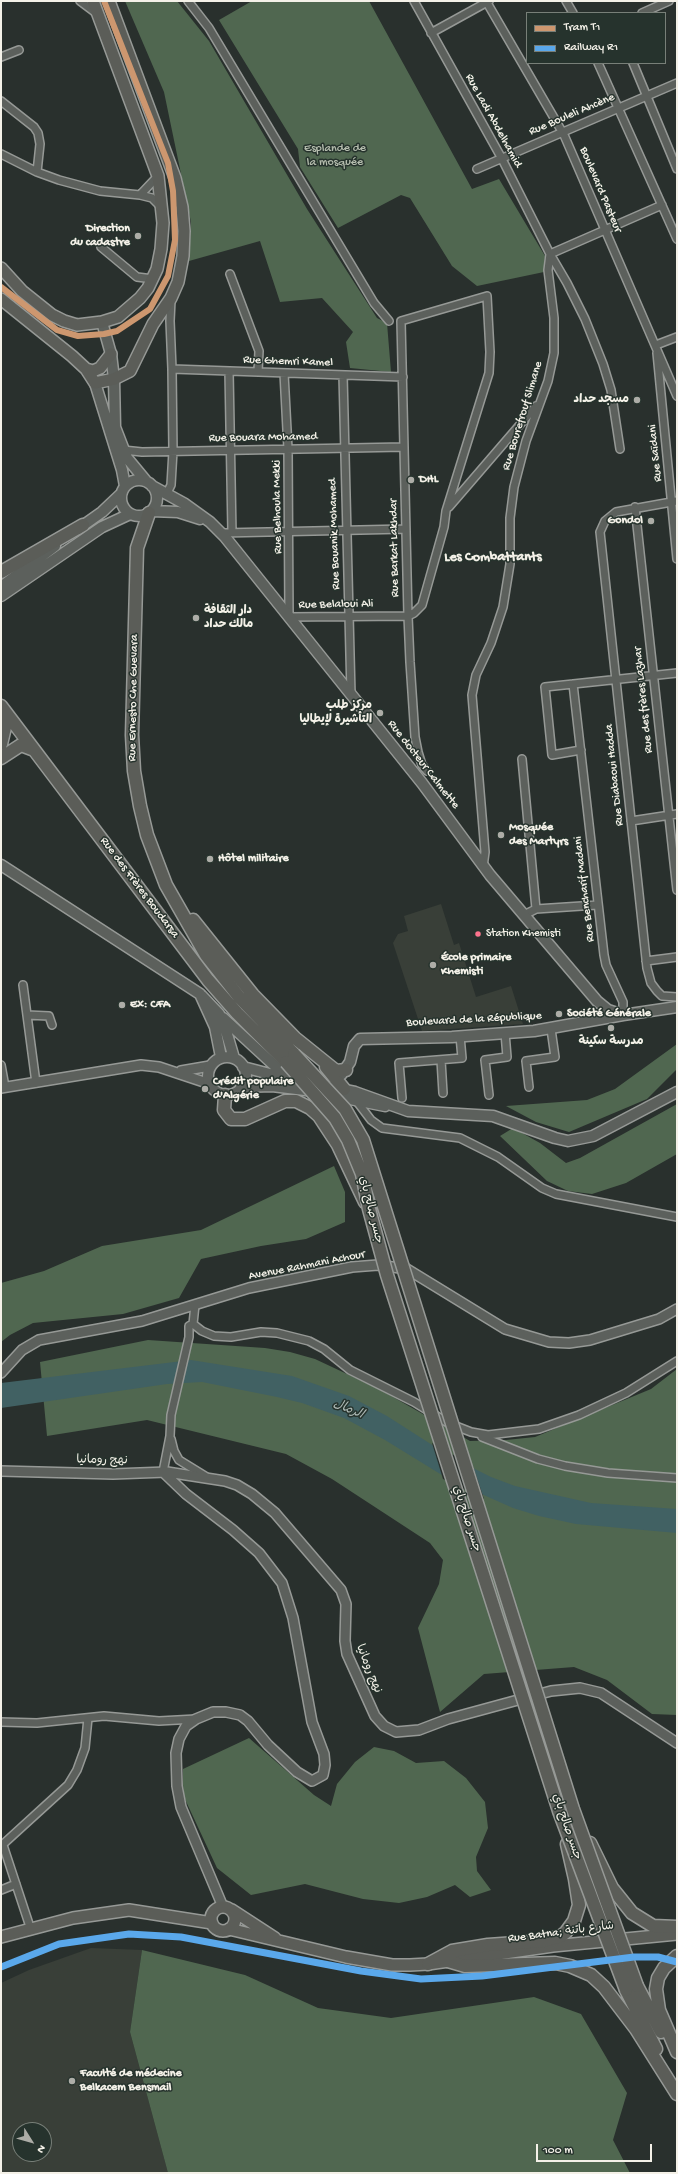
<!DOCTYPE html>
<meta charset="utf-8">
<style>
body{margin:0}
#map{position:relative;width:678px;height:2174px;overflow:hidden;background:#29302d;font-family:"Gochi Hand",sans-serif}
canvas{display:block}
.frame{position:absolute;inset:0;border:2px solid #f4f1e8;pointer-events:none}
.legend{position:absolute;left:526px;top:12px;width:140px;height:52px;box-sizing:border-box;background:#26332d;border:1px solid #787f78;margin:0;padding:5px 7px;list-style:none;font-size:12px;color:#f4f1e8}
.legend li{display:flex;align-items:center;gap:8px;height:20px}
.legend b{width:20px;border:1px solid #787f78}
.north{position:absolute;left:12px;top:2122px;width:40px;height:40px;box-sizing:border-box;background:#26332d;border:1px solid #787f78;border-radius:50%;rotate:127deg;font-size:11px;font-weight:700;line-height:16px;text-align:center;color:#f4f1e8}
.north::after{content:'';display:block;margin:auto;width:14px;height:18px;background:#adada7;clip-path:polygon(50% 0,100% 100%,50% 72%,0 100%)}
.scale{position:absolute;left:536px;top:2144px;width:116px;height:18px;box-sizing:border-box;border:2px solid #f4f1e8;border-top:0;padding-left:5px;font-size:12px;line-height:14px;white-space:nowrap;color:#f4f1e8;-webkit-text-stroke:3px #26332d;paint-order:stroke}
</style>
<div id="map">
<canvas width="678" height="2174"></canvas>
<div class="frame"></div>
<ul class="legend">
<li><b style="height:5px;background:#cd976f"></b>Tram T1</li>
<li><b style="height:5px;background:#5aa8eb"></b>Railway R1</li>
</ul>
<div class="north">N</div>
<div class="scale">100 m</div>
</div>
<script>
const c = document.querySelector('canvas').getContext('2d');
c.lineJoin = 'round';
function fill(path, color) { c.fillStyle = color; c.fill(path, 'evenodd'); }
const poly = rows => new Path2D(rows.map(r => 'M' + r).join(''));
function stroke(path, color, width, dash) { c.strokeStyle = color; c.lineWidth = width; c.lineCap = dash ? 'butt' : 'round'; c.setLineDash(dash || []); c.stroke(path); }
function drawText(font, color, halo, rows, align = 'center') {
  c.font = font + ' "Gochi Hand","Playpen Sans Arabic",sans-serif'; c.lineWidth = 3; c.setLineDash([]); c.textBaseline = 'middle'; c.strokeStyle = halo; c.fillStyle = color; for (const [text, x, y, turn = 0] of rows) {
    c.save(); c.translate(x, y); c.rotate((+turn || 0) * Math.PI / 180); c.textAlign = isNaN(turn) ? turn : align; if (halo) c.strokeText(text, 0, 0); c.fillText(text, 0, 0); c.restore();
  }
}
fill(poly([
 [441,904,454,945,459,943,476,997,511,986,523,1024,422,1031,393,943,398,934,408,931,404,916],
 [91,1948,142,1950,130,2032,168,2173,1,2173,1,1983,29,1970],
 [20,2130,44,2130,44,2154,20,2154]
]), '#393f38');
fill(poly([
 [125,1,177,1,209,41,307,209,377,318,387,323,391,372,350,368,346,342,353,332,322,298,280,302,260,241,189,261,191,222,164,92],
 [252,1,369,1,472,189,499,179,545,256,544,272,477,286,452,266,410,198,401,195,338,228,300,167,298,149,219,20],
 [677,1044,677,1069,647,1099,569,1132,536,1122,506,1106,587,1100,615,1089],
 [677,1104,677,1154,626,1183,592,1194,568,1191,547,1181,500,1136,513,1128,540,1143,566,1163,580,1158],
 [334,1166,345,1192,345,1222,306,1239,261,1246,201,1259,179,1298,123,1314,33,1323,10,1335,1,1342,1,1283,44,1271,102,1246,201,1230],
 [148,1340,265,1348,290,1352,315,1359,379,1389,470,1441,506,1440,535,1437,651,1389,677,1369,677,1715,652,1714,607,1680,574,1667,484,1674,440,1712,418,1628,439,1584,443,1560,430,1543,332,1479,286,1454,147,1420,47,1436,40,1362],
 [249,1738,314,1795,331,1806,337,1784,355,1762,374,1747,394,1751,416,1763,444,1761,466,1778,485,1802,488,1828,476,1857,477,1871,491,1890,470,1897,455,1885,427,1897,399,1903,363,1899,305,1884,251,1895,217,1868,184,1797,183,1785,183,1769],
 [142,1950,245,1975,318,2008,391,2018,534,1997,581,2014,627,2093,613,2140,630,2173,168,2173,130,2032]
]), '#506750');
fill(poly([
 [191,1360,292,1376,349,1396,387,1416,451,1457,491,1477,515,1486,591,1503,677,1509,677,1533,576,1524,539,1516,513,1508,450,1480,385,1440,344,1418,302,1403,277,1397,202,1382,167,1384,1,1408,1,1383]
]), '#416163');
fill(poly([
 [432,1443,473,1466,484,1499,443,1479]
]), '#29302d');
const minor = poly([
 [80,1,96,13],
 [188,1,209,28,374,303,389,321],
 [414,1,501,157,550,254,567,283,585,319,603,364,611,390,620,449],
 [486,1,564,135,677,396],
 [566,1,573,13],
 [642,13,669,1],
 [431,33,489,1],
 [1,57,19,50],
 [598,63,677,239],
 [633,63,677,169],
 [1,101,34,127,38,133,40,144,37,172],
 [1,154,37,172,59,180,100,191,140,195],
 [477,169,677,83],
 [158,176,140,195,152,198,160,206],
 [101,247,137,277,153,279],
 [550,254,662,205],
 [230,274,259,351,258,372],
 [656,345,677,337],
 [657,353,677,559],
 [172,369,403,377],
 [229,371,232,533],
 [284,373,288,449,289,617,408,616,414,613,422,605,444,527,446,511,489,373,490,352,487,296,401,321,408,616,410,662,415,737,418,752,422,765,427,771],
 [343,375,351,694],
 [123,450,142,452,404,447],
 [167,493,171,485,173,451,172,369,170,321,171,300],
 [677,501,616,512,605,521,600,532,647,968,651,983,657,991,662,996,677,997],
 [449,507,536,406],
 [635,507,677,890],
 [222,533,406,529],
 [573,684,604,955,606,965,623,1002,623,1015],
 [581,750,552,755,545,687,677,673],
 [522,759,536,909],
 [631,821,677,814],
 [483,867,485,852,472,695,476,675,491,643,503,607,510,564,510,518,514,487,526,441,548,381,554,353,554,318,548,270,550,254],
 [524,915,536,909,597,905],
 [646,961,677,957],
 [23,985,36,1083],
 [27,1015,49,1016,52,1025],
 [441,1060,443,1093],
 [1,1065,5,1087],
 [529,1087,526,1061,555,1057,551,1029],
 [489,1095,485,1060,507,1057,505,1033],
 [402,1098,399,1063,462,1058,460,1036],
 [355,1099,371,1120,382,1128,460,1138,498,1157,542,1188,556,1194,677,1217],
 [193,1324,202,1331,214,1336,231,1337,261,1332,277,1333,309,1341,324,1349,350,1370,414,1402,448,1423,471,1432,488,1435,539,1429,579,1415,626,1393,677,1361],
 [482,1437,538,1459,565,1466,608,1473,677,1478],
 [171,1439,174,1451,179,1460,205,1476],
 [163,1472,170,1436,171,1415,189,1337,189,1326,193,1324,195,1305],
 [1,1722,37,1723,104,1716,159,1721,196,1719],
 [3,1845,31,1930],
 [1,1846,68,1785,77,1770,85,1748,88,1718],
 [1,1890,16,1884]
]);
const tertiary = poly([
 [181,1071,210,1066],
 [1,1088,141,1065,159,1067,210,1084],
 [1,1373,22,1350,39,1340,142,1321,249,1288,352,1267,378,1265,407,1269,505,1329,549,1342,569,1343,590,1340,659,1319,677,1309],
 [1,1471,113,1474,167,1472,225,1481,237,1485,252,1494,275,1513,341,1590,346,1604,345,1641,347,1654,375,1716,384,1726,396,1732,419,1730,448,1719,551,1691,580,1688,601,1693,677,1743],
 [163,1472,186,1494,233,1530,259,1553,282,1583,293,1618,312,1722,324,1754,325,1765,323,1775,312,1781,297,1772,268,1745,248,1721,240,1715,226,1712,213,1712,196,1719,186,1726,179,1739,176,1753,177,1786,181,1807,223,1907]
]);
const secondary = poly([
 [102,322,111,354,114,379,115,427,127,458,146,481],
 [95,383,122,470,125,486],
 '121 498a18 18 0 1 1 36 0a18 18 0 1 1-36 0Z',
 [152,486,185,504,210,522,225,537,422,783,490,875,597,1001,608,1010,623,1015],
 [151,511,178,512,200,519],
 [78,529,102,512,121,494],
 [1,587,55,546],
 [1,596,102,527,130,514],
 [1,865,200,994],
 [223,1018,287,1077],
 [221,1057,215,1027,200,994,219,1014,226,1031,234,1058],
 '208 1076a19 19 0 1 1 38 0a19 19 0 1 1-38 0Z',
 [243,1067,289,1079,355,1092,408,1111,493,1116,555,1138,568,1141,593,1136,677,1092],
 [341,1075,350,1062,354,1046,360,1039,452,1037,534,1031,623,1015,677,1007],
 [241,1087,272,1086,305,1090,385,1106]
]);
const primary = poly([
 [1,268,22,291,52,315,64,321,77,325,102,322,118,317,140,298,148,288,157,269,161,249,163,223,158,176,93,1],
 [1,299,72,356,86,369,95,383,114,379,130,371,153,324,171,298,178,282,183,256,184,231,182,207,175,178,109,1],
 [86,369,93,371,100,368,111,354],
 '211 1919a12 12 0 1 1 24 0a12 12 0 1 1-24 0Z',
 [232,1910,275,1938],
 [229,1929,346,1957,392,1965,410,1965,428,1964,553,1946,677,1934],
 [1,1937,73,1918,129,1910,212,1923]
]);
const trunk = poly([
 [149,513,137,548,132,735,134,771,140,806,147,835,166,885,206,955,239,997,294,1054],
 [1,572,83,525],
 [1,706,208,980,237,1013,286,1062],
 [1,744,6,723,3,710],
 [1,758,21,745,34,750],
 [193,920,253,995,295,1038,336,1071,346,1070],
 [326,1067,344,1089],
 [225,1095,224,1110,231,1119,245,1119,285,1101,296,1101,310,1108,319,1116,338,1145,365,1202],
 [590,1843,612,1888,632,1913,653,1926,677,1927],
 [677,1956,664,1968,658,1978,656,1989,659,2010,677,2052],
 [448,1961,465,1966,555,1963,570,1966,591,1975,604,1987,636,2029,677,2094],
 [428,1964,452,1951,488,1945,544,1941,561,1936,566,1932,574,1921,579,1905,575,1879,567,1844],
 [637,1986,661,2032],
 [626,1990,656,2049]
]);
stroke(minor, '#969996', 10);
stroke(tertiary, '#969996', 12);
stroke(secondary, '#969996', 13);
stroke(primary, '#969996', 14);
stroke(trunk, '#969996', 15);
stroke(minor, '#5c605c', 7);
stroke(tertiary, '#5c605c', 9);
stroke(secondary, '#5c605c', 10);
stroke(primary, '#5b5d58', 11);
stroke(trunk, '#5b5d58', 12);
const trunkBridge = poly([
 [294,1054,345,1109,363,1140,573,1809,637,1986],
 [286,1062,335,1118,348,1140,362,1174,369,1209,387,1275,559,1811,626,1990]
]);
stroke(trunkBridge, '#969996', 15, []);
stroke(trunkBridge, '#5b5d58', 12);
stroke(poly([
 [1,1967,59,1944,129,1934,181,1937,361,1971,421,1979,482,1976,634,1957,658,1957,677,1962]
]), '#5aa8eb', 7);
stroke(poly([
 [1,287,57,330,78,336,104,334,117,331,150,309,168,276,175,240,173,191,168,163,104,1]
]), '#cd976f', 6);
for (const [x, y, r, color] of [
 [138,236,4,"#adada7"],
 [637,400,4,"#adada7"],
 [411,480,4,"#adada7"],
 [651,521,4,"#adada7"],
 [196,618,4,"#adada7"],
 [380,713,4,"#adada7"],
 [501,835,4,"#adada7"],
 [210,859,4,"#adada7"],
 [478,934,3.5,"#fc738d"],
 [433,965,4,"#adada7"],
 [122,1005,4,"#adada7"],
 [559,1014,4,"#adada7"],
 [611,1028,4,"#adada7"],
 [205,1089,4,"#adada7"],
 [72,2081,4,"#adada7"]
]) { const dot = new Path2D(); dot.arc(x, y, r, 0, 2 * Math.PI); c.fillStyle = color; c.fill(dot); stroke(dot, '#26332d', 1.5); }
drawText('11px', '#f4f1e8', '#26332d', [
 ["Station Khemisti",486,934]
], 'left');
drawText('12px', '#f4f1e8', '#26332d', [
 ["Rue Bouleli Ahcène",572,115,-23],
 ["Rue Ladi Abdelhamid",493,121,61],
 ["Boulevard Pasteur",600,190,67],
 ["Rue Ghemri Kamel",288,362,2],
 ["Rue Bourefrouf Slimane",523,416,-73],
 ["Rue Bouara Mohamed",263,438,-1],
 ["Rue Saïdani",656,453,-96],
 ["Rue Belhoula Mekki",278,507,-91],
 ["Rue Bouanik Mohamed",335,534,-92],
 ["Rue Barkat Lakhdar",395,548,-91],
 ["Rue Belaloui Ali",336,605,-1],
 ["Rue Ernesto Che Guevara",134,698,-89],
 ["Rue des frères Lazhar",644,700,-96],
 ["Rue docteur Calmette",423,765,52],
 ["Rue Diabaoui Hadda",615,775,-96],
 ["Rue des Frères Boudarsa",139,888,53],
 ["Rue Bencharif Madani",585,889,-97],
 ["Boulevard de la République",474,1020,-3],
 ["جسر صالح باي",370,1210,76],
 ["Avenue Rahmani Achour",307,1266,-11],
 ["نهج رومانيا",102,1461,1],
 ["جسر صالح باي",466,1519,72],
 ["نهج رومانيا",368,1669,68],
 ["جسر صالح باي",566,1827,71],
 ["Rue Batna; شارع باتنة",561,1933,-7]
]);
drawText('12px', '#b5bdae', '#26332d', [
 ["Esplande de",335,149],
 ["la mosquée",335,163]
]);
drawText('bold 12px', '#f4f1e8', '#26332d', [
 ["Direction",130,229,"right"],
 ["du cadastre",130,243,"right"],
 ["مسجد حداد",629,400,"right"],
 ["DHL",419,480],
 ["Gondol",643,521,"right"],
 ["دار الثقافة",204,611],
 ["مالك حداد",204,625],
 ["مركز طلب",372,706,"right"],
 ["التأشيرة لإيطاليا",372,720,"right"],
 ["Mosquée",509,828],
 ["des Martyrs",509,842],
 ["Hôtel militaire",218,859],
 ["École primaire",441,958],
 ["Khemisti",441,972],
 ["Ex: CFA",130,1005],
 ["Société Générale",567,1014],
 ["مدرسة سكينة",611,1042,"center"],
 ["Crédit populaire",213,1082],
 ["d'Algérie",213,1096],
 ["Faculté de médecine",80,2074],
 ["Belkacem Bensmail",80,2088]
], 'left');
drawText('italic 13px', '#adb9b5', '#26332d', [
 ["الرمال",348,1410,23]
]);
drawText('bold 14px', '#f4f1e8', '#26332d', [
 ["Les Combattants",493,558]
]);
</script>
